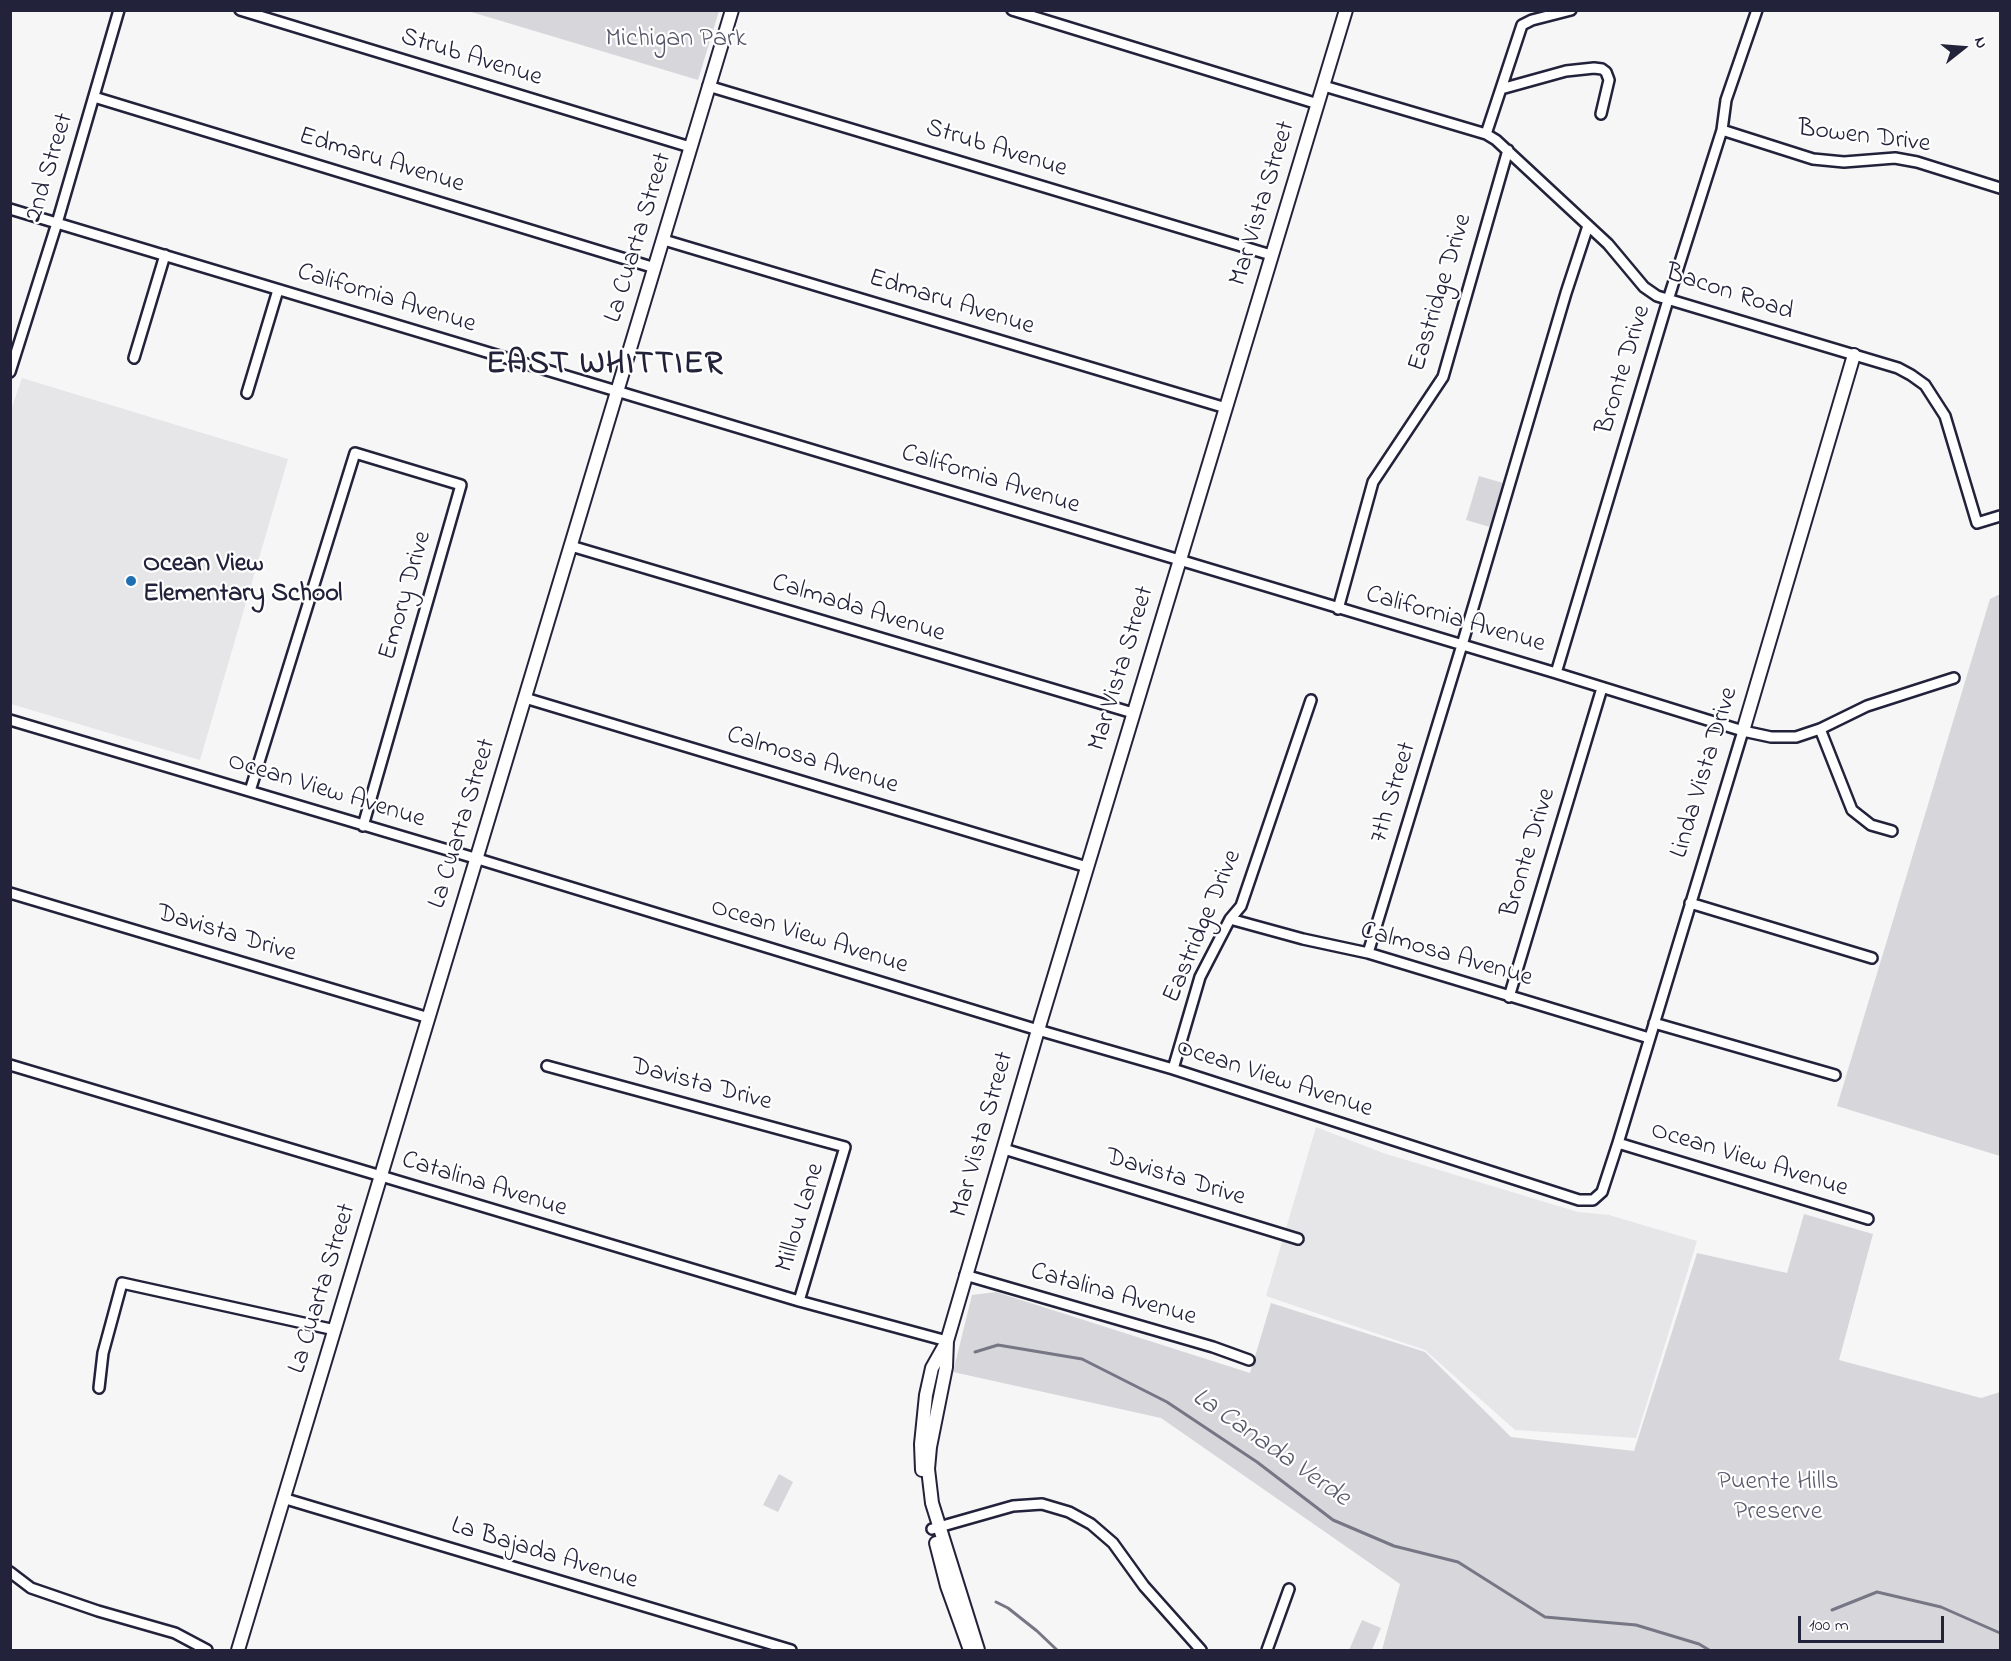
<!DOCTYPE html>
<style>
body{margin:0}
#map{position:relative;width:2011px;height:1661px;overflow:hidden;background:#f6f6f7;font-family:"Indie Flower",sans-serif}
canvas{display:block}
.frame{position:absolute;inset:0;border:12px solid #22223b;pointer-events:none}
.north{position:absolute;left:1933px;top:18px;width:60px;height:60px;-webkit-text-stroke:4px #fff;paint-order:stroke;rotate:73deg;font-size:16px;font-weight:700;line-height:24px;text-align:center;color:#22223b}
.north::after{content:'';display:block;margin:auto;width:21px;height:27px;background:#22223b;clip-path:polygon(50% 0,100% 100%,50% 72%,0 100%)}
.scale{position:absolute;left:1798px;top:1616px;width:146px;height:27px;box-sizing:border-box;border:3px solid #22223b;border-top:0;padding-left:8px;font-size:18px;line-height:21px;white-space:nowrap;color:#22223b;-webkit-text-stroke:4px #fff;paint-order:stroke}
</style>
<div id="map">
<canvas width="2011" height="1661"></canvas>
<div class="frame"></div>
<div class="north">N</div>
<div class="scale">100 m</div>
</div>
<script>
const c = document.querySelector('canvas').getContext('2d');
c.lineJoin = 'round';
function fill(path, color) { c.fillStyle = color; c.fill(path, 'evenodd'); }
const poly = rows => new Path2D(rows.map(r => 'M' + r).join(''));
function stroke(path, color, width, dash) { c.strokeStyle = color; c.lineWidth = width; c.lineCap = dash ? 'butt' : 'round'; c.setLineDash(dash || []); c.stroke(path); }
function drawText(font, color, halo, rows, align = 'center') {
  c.font = font + ' "Indie Flower",sans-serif'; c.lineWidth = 4.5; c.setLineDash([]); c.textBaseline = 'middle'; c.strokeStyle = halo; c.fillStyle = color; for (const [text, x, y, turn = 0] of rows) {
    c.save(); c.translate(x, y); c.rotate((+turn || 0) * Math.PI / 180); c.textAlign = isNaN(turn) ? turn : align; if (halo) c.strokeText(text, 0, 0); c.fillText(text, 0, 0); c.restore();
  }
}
fill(poly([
 [22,378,288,459,200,760,11,704,10,413],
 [1316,1127,1383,1153,1578,1212,1609,1215,1697,1241,1636,1438,1515,1430,1425,1350,1266,1296]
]), '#e6e6e9');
fill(poly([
 [468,11,719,11,698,80],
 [1479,476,1503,483,1490,527,1466,520],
 [2000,594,2000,1156,1837,1106,1990,599],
 [1804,1214,1873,1234,1839,1360,1981,1398,2000,1392,2000,1650,1382,1650,1400,1584,1161,1418,953,1372,972,1295,996,1292,1250,1373,1271,1303,1425,1352,1511,1437,1634,1451,1697,1253,1787,1273],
 [779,1474,793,1482,778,1512,763,1505],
 [1362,1620,1381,1628,1372,1650,1349,1650]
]), '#d7d7db');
stroke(poly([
 [975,1352,998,1345,1082,1359,1167,1402,1257,1462,1333,1520,1394,1546,1458,1562,1545,1617,1636,1625,1699,1644,1709,1650],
 [996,1602,1008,1608,1037,1631,1057,1650],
 [1832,1610,1877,1592,1941,1607,2000,1633]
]), '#767685', 3);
const minor = poly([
 [240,10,690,147],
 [1012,10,1318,104],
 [708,86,1271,255],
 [1324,86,1486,134,1496,140,1608,244,1644,287,1657,296,1898,368,1911,375,1925,385,1945,416,1977,523,2000,516],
 [1501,89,1566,71,1594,68,1602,69,1606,72,1609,80,1601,114],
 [94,97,655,268],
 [1722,130,1813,159,1844,162,1895,158,1917,162,2000,188],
 [1486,134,1522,25,1532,20,1571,10],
 [10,209,1556,673,1743,731,1771,737,1796,737,1820,729,1867,706,1954,678],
 [664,240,1226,408],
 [134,358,165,255],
 [10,372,57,223,119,10],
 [247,393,278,290],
 [571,546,1133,713],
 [1338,609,1373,482,1443,377,1508,150],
 [1556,673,1668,300,1722,130,1726,100,1757,10],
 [525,698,1087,867],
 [10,720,478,859,1038,1030,1173,1069,1579,1200,1593,1200,1602,1192,1618,1143,1743,731],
 [1820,729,1852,810,1871,825,1892,831],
 [250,791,355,453,461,485,363,826],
 [10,893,429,1018],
 [1690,903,1872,958],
 [1230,919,1303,939,1368,953,1649,1038],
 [1368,953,1462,645,1566,293,1588,226],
 [1509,997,1602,688],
 [1654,1023,1835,1075],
 [10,1065,799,1301,947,1341],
 [547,1066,845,1147,799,1301],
 [1173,1069,1200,977,1230,919,1241,906,1311,700],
 [1618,1143,1868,1219],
 [1004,1149,1298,1239],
 [965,1275,1213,1347,1249,1360],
 [99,1388,103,1353,122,1283,335,1330],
 [286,1499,791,1650],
 [932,1529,1013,1506,1042,1504,1069,1512,1091,1524,1113,1543,1144,1586,1201,1650],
 [10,1572,31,1588,98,1611,175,1633,207,1650],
 [1267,1650,1289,1589]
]);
const tertiary = poly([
 [1743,731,1854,355],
 [922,1470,921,1444,926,1395,932,1368,945,1345],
 [936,1543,947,1586,970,1650],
 [238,1650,732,10],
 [978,1650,932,1503,928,1469,930,1447,946,1367,947,1341,1038,1030,1346,10]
]);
stroke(minor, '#22223b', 14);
stroke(tertiary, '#22223b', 16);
stroke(minor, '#fff', 9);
stroke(tertiary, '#fff', 12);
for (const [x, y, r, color] of [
 [131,581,6,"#1f6fb2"]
]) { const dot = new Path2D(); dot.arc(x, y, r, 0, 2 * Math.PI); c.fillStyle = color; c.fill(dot); stroke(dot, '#fff', 2); }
drawText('26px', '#58586b', '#fff', [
 ["Michigan Park",676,41],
 ["Puente Hills",1778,1484],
 ["Preserve",1778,1514]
]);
drawText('26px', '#22223b', '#fff', [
 ["Strub Avenue",471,59,17],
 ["Bowen Drive",1864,138,7],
 ["Strub Avenue",996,150,17],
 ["Edmaru Avenue",381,162,17],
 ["2nd Street",51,168,-73],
 ["Mar Vista Street",1264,204,-73],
 ["La Cuarta Street",640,238,-73],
 ["Eastridge Drive",1442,293,-73],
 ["Bacon Road",1729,294,18],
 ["California Avenue",386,300,17],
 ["Edmaru Avenue",951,304,17],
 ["Bronte Drive",1625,370,-73],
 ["California Avenue",990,481,17],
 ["Emory Drive",407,596,-74],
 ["Calmada Avenue",858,610,17],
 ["California Avenue",1455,621,16],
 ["Mar Vista Street",1123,669,-73],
 ["Calmosa Avenue",812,762,17],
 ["Linda Vista Drive",1706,773,-73],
 ["Ocean View Avenue",326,792,17],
 ["7th Street",1395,793,-73],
 ["La Cuarta Street",464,824,-73],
 ["Bronte Drive",1530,853,-73],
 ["Eastridge Drive",1204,927,-67],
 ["Davista Drive",226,935,17],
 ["Ocean View Avenue",809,938,17],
 ["Calmosa Avenue",1446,956,16],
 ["Ocean View Avenue",1274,1080,18],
 ["Davista Drive",701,1086,15],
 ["Mar Vista Street",984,1135,-74],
 ["Ocean View Avenue",1749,1161,17],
 ["Davista Drive",1175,1179,17],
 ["Catalina Avenue",484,1186,17],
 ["Millou Lane",802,1218,-73],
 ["La Cuarta Street",324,1289,-73],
 ["Catalina Avenue",1113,1296,16],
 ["La Bajada Avenue",544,1555,17]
]);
drawText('bold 26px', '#22223b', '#fff', [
 ["Ocean View",143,566],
 ["Elementary School",143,596]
], 'left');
drawText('italic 27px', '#5a5a6d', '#fff', [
 ["La Canada Verde",1270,1449,35]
]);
c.letterSpacing = '1.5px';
drawText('bold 32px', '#22223b', '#fff', [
 ["EAST WHITTIER",605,367]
]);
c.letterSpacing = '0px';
</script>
